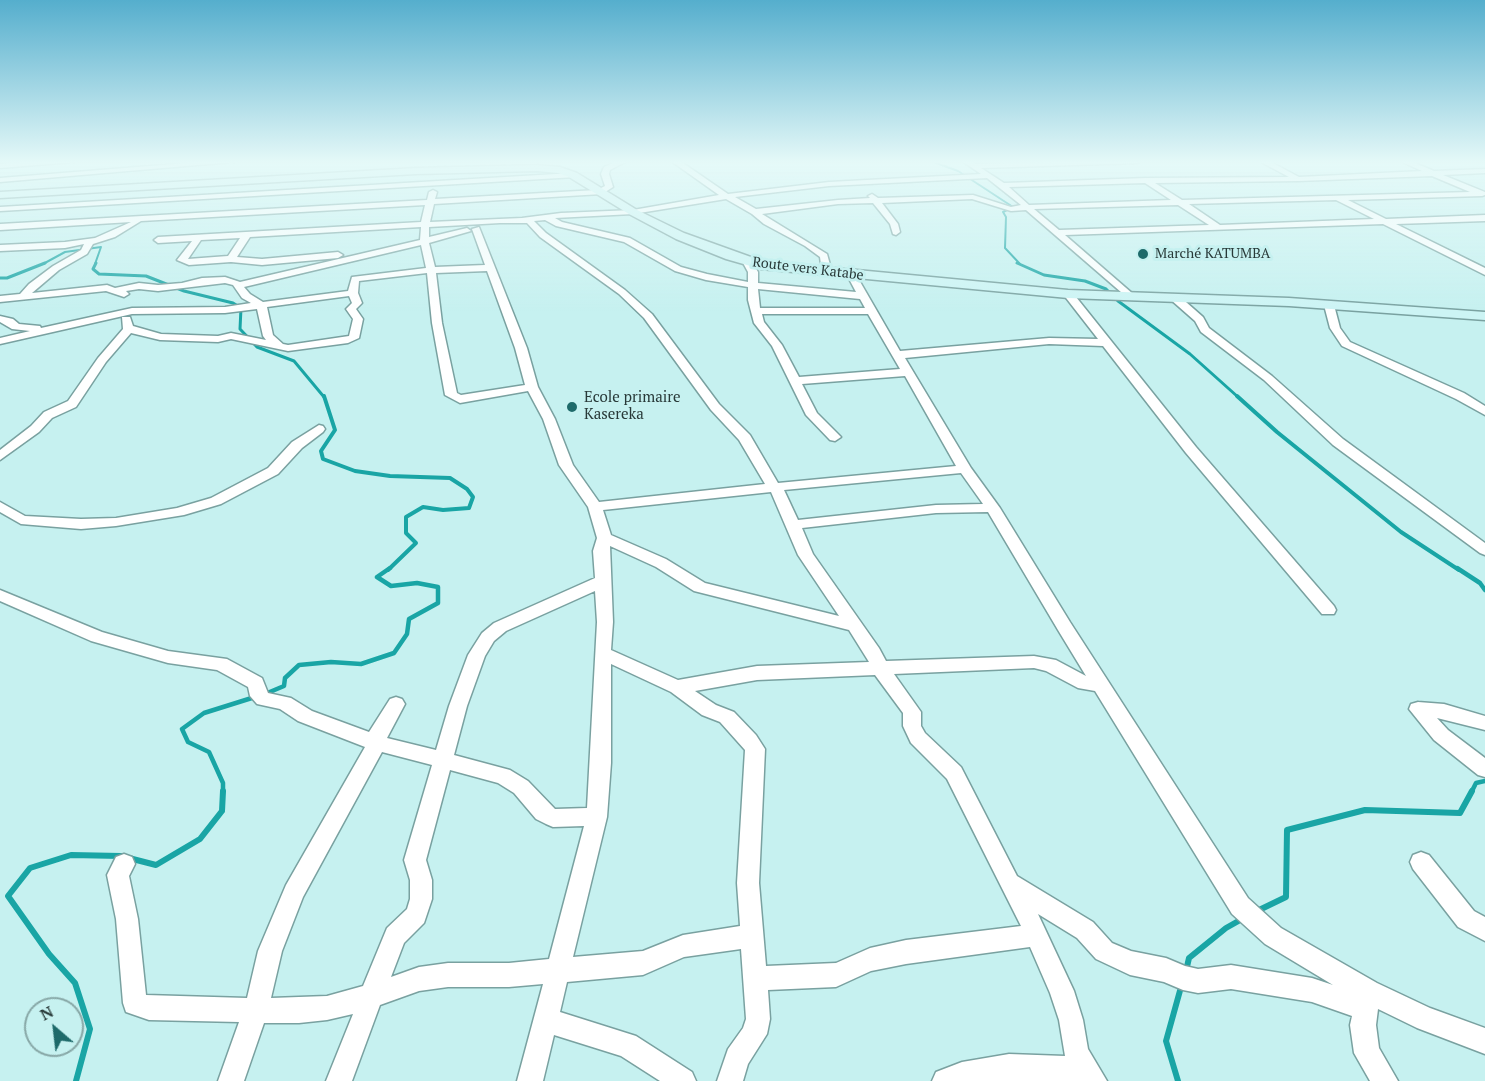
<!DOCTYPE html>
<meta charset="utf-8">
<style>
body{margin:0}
#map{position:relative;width:1485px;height:1081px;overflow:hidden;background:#c6f1f0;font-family:"PT Serif",serif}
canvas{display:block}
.north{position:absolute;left:24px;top:997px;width:60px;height:60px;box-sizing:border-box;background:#c6f1f0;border:2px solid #87a7a6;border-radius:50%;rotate:332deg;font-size:16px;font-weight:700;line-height:24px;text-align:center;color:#283938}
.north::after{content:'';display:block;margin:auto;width:21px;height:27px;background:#1e6a6a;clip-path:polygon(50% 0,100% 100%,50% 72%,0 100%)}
</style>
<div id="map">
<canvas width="1485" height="1081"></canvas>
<div class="north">N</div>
</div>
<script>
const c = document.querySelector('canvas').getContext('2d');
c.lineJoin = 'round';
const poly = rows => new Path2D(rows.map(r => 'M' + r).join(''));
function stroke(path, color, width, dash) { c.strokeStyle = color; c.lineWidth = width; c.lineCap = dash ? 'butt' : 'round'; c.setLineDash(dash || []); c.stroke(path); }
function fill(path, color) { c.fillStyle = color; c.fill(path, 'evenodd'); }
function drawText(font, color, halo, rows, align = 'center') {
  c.font = font + ' "PT Serif",serif'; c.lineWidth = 6; c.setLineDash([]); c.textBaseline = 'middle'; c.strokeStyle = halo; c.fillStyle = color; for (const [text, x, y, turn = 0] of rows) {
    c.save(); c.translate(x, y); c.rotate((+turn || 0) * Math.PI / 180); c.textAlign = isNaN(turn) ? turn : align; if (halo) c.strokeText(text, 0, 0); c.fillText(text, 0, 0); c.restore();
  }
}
stroke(poly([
 [931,161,958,171,1013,207,1003,212,1006,217,1005,248,1020,264],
 [43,264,65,252,101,247,95,264]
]), '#19a5a5', 2);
stroke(poly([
 [96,263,93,269,99,274,146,276,184,291,233,303,241,308,240,329,257,347,294,361,324,397],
 [1017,263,1044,275,1085,281,1106,289,1118,301,1190,354,1238,397],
 [0,278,7,278,45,263]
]), '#19a5a5', 3);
stroke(poly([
 [324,396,335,430,321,451,323,459,355,471,390,476,450,478,467,489,473,497,469,508,443,510,423,507,406,517,406,533,416,543,388,570],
 [1237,396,1277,432,1401,532,1459,570]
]), '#19a5a5', 4);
stroke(poly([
 [1457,568,1480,583,1485,590],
 [265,694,284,686,285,678,299,665,331,662,361,664,394,653,407,634,409,619,438,603,438,587,417,583,391,586,377,577,390,568],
 [223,793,223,783,209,752,188,742,182,729,204,713,255,697],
 [1471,793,1476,783,1485,781]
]), '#19a5a5', 4.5);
stroke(poly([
 [1257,911,1286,897,1287,830,1365,810,1460,813,1472,791],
 [1186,971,1189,958,1226,928,1242,919],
 [76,1081,90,1029,75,983,49,954,8,896,30,868,71,855,121,856,156,865,200,839,222,811,223,791],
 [1178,1081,1166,1041,1181,987]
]), '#19a5a5', 6);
const street = poly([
 [45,161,85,161,0,168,0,164,45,161],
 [212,161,244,161,0,182,0,178,212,161],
 [617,161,627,161,610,170,609,174,613,187,602,194,434,204,430,222,522,218,561,213,633,210,719,195,671,161,680,161,728,194,829,182,981,174,962,161,971,161,975,164,1141,161,1137,163,981,168,1004,183,1146,178,1289,177,1259,161,1269,161,1299,177,1422,171,1400,161,1410,161,1434,171,1485,169,1485,173,1443,175,1485,192,1485,195,1482,196,1348,200,1386,219,1485,215,1485,221,1396,224,1485,268,1485,275,1383,224,1065,235,1133,294,1133,298,1129,299,1026,210,1011,211,972,199,882,203,898,224,900,232,896,235,893,234,890,224,873,203,838,204,762,214,827,254,832,272,827,275,822,272,820,257,805,246,764,224,752,214,726,199,633,214,555,218,562,222,630,238,681,267,707,274,748,282,748,272,742,261,747,258,750,259,758,272,758,283,856,292,847,275,855,273,900,351,1049,338,1098,339,1063,294,1072,292,1196,447,1334,606,1336,610,1334,614,1322,614,1186,453,1103,346,1049,344,905,358,971,468,1000,508,1070,622,1248,898,1281,928,1377,983,1430,1008,1485,1028,1485,1054,1417,1028,1378,1009,1376,1025,1379,1048,1398,1081,1370,1081,1354,1053,1350,1025,1352,1016,1312,1002,1231,989,1198,993,1183,990,1164,982,1130,975,1096,959,1077,938,1038,914,1074,991,1083,1020,1088,1049,1107,1081,932,1081,936,1072,962,1062,1009,1054,1065,1056,1059,1020,1050,993,1030,947,906,964,871,971,836,987,768,990,770,1019,767,1034,748,1064,743,1081,717,1081,728,1049,743,1028,746,1019,741,949,684,957,643,975,567,982,560,1012,636,1036,692,1072,696,1081,660,1081,621,1056,554,1035,543,1081,517,1081,543,984,509,987,448,987,419,991,380,1005,352,1081,326,1081,353,1014,327,1020,299,1023,264,1023,244,1081,218,1081,239,1022,149,1020,126,1012,123,1003,116,919,107,875,116,857,124,854,132,857,135,864,129,876,138,919,146,995,247,998,258,951,286,885,365,747,298,721,280,709,257,704,250,696,248,687,217,670,168,663,91,641,0,601,0,590,102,632,168,651,227,659,262,678,268,693,291,698,312,711,369,732,390,699,396,697,402,699,405,704,387,738,436,750,449,706,468,655,482,633,494,623,595,578,593,551,597,538,588,507,559,465,543,419,528,391,460,403,445,395,432,323,427,273,359,281,358,293,362,303,356,309,363,319,359,338,348,343,288,351,231,339,218,342,160,340,131,333,106,362,76,407,52,418,39,432,0,460,0,450,31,426,44,412,68,401,98,358,123,329,122,317,130,317,133,326,161,334,218,336,231,333,266,340,263,336,257,309,225,313,132,314,0,344,0,338,30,331,12,329,0,322,0,316,13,319,19,324,40,326,41,328,132,308,225,307,251,303,242,298,233,285,225,283,158,291,139,289,126,291,129,294,124,297,106,291,0,302,0,296,20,294,29,284,53,266,81,250,84,244,65,248,0,251,0,245,65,242,95,238,131,222,0,230,0,224,427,200,429,192,433,190,437,192,435,199,597,190,605,186,601,174,604,167,617,161],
 [1432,176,1470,192,1182,200,1155,183,1298,181,1432,176],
 [987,178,1021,205,1011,207,973,195,878,198,872,194,868,196,870,198,838,200,756,209,735,197,829,186,987,178],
 [1145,183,1171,200,1029,205,1009,187,1145,183],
 [1336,200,1374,219,1220,225,1189,204,1336,200],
 [425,205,421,222,158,237,154,240,158,243,192,241,177,260,189,265,231,262,262,265,338,258,343,255,338,252,262,259,237,257,250,237,421,227,420,240,240,282,225,277,202,278,182,283,158,285,139,283,115,288,107,285,32,293,59,270,87,254,93,244,115,237,141,221,425,205],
 [1178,205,1209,225,1059,230,1034,209,1178,205],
 [545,220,556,226,624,242,675,271,706,280,748,287,748,300,754,323,772,346,806,415,830,440,835,441,841,437,817,413,802,384,905,376,956,466,778,483,750,435,719,404,652,314,625,290,546,233,534,221,545,220],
 [500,223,527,223,540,237,619,294,644,318,711,410,739,440,765,484,599,502,573,465,555,419,538,387,527,348,479,227,472,229,485,265,435,267,429,243,471,231,467,228,429,237,429,227,500,223],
 [240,238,228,256,188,259,201,240,240,238],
 [421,245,426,268,352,277,348,291,263,302,250,294,244,287,421,245],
 [487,271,515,348,525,385,461,395,457,393,442,323,436,273,487,271],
 [758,289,860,299,865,308,760,308,758,289],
 [349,296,352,303,346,309,353,319,349,336,288,345,283,344,273,335,267,307,349,296],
 [762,314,868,314,900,369,799,377,782,345,764,322,762,314],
 [961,473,983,504,936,505,798,520,784,490,961,473],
 [771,492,798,555,839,616,705,583,666,559,611,535,603,510,771,492],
 [988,512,1058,630,1086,676,1056,660,1034,656,886,661,879,648,813,554,802,528,936,513,988,512],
 [610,546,656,567,694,591,849,630,869,662,757,666,678,680,611,650,613,622,610,546],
 [595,591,597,622,587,808,555,809,528,781,510,770,454,755,467,706,485,656,494,641,506,631,595,591],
 [611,664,671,692,702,715,720,722,745,750,737,883,740,926,683,935,643,951,573,957,607,817,611,763,611,664],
 [1034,668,1046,671,1078,688,1095,691,1232,914,1265,944,1333,985,1312,978,1231,965,1198,969,1185,966,1166,958,1131,951,1112,943,1093,922,1017,876,961,767,925,733,921,726,921,712,894,674,1034,668],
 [875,675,903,713,903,726,911,743,947,779,1021,926,906,940,870,948,836,963,766,966,759,883,765,749,756,735,734,712,716,705,695,691,757,680,875,675],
 [382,752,432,765,404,860,410,880,410,899,407,909,387,928,363,986,327,996,271,998,282,951,303,897,382,752],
 [450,770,498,783,514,793,536,819,546,824,553,827,584,826,549,959,509,963,448,963,419,967,391,977,404,943,424,923,432,899,432,880,426,860,450,770],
 [573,173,576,177,0,211,0,207,573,173],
 [1170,295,1178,295,1203,317,1209,328,1272,376,1343,439,1485,543,1485,555,1480,553,1333,445,1264,380,1201,332,1195,321,1170,299,1170,295],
 [1325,303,1334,305,1340,328,1350,342,1464,393,1485,406,1485,415,1456,399,1342,346,1330,328,1324,305,1325,303],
 [319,425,323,426,325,429,323,432,302,448,278,474,221,504,184,515,116,526,81,529,21,524,0,512,0,502,25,516,81,519,116,518,177,508,211,498,268,468,292,442,319,425],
 [1418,702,1444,704,1485,716,1485,730,1437,718,1448,730,1485,758,1485,777,1478,775,1434,740,1409,709,1411,704,1418,702],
 [1421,852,1429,855,1474,911,1485,917,1485,941,1458,927,1413,869,1410,862,1413,855,1421,852]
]);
const secondary = poly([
 [537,165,560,167,577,173,637,210,684,233,762,261,1068,290,1289,298,1485,312,1485,320,1289,306,1068,298,761,269,726,259,676,239,629,214,569,177,558,173,537,171,416,174,0,198,0,192,416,168,537,165]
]);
stroke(street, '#79a1a0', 3);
stroke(secondary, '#79a1a0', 3);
fill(street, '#fff');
fill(secondary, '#ccf4f4');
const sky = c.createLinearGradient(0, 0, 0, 312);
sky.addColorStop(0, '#55aecd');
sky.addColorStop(0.52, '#e5f9f8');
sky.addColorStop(1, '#e5f9f800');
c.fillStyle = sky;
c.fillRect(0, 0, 1485, 312);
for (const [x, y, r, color] of [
 [1143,254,6,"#1e6a6a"],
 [572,407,6,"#1e6a6a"]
]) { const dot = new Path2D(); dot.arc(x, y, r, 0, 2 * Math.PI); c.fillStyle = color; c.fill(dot); stroke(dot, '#c6f1f0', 2); }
drawText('14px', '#283938', '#c6f1f0', [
 ["Marché KATUMBA",1155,254]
], 'left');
drawText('14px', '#283938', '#c6f1f0', [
 ["Route vers Katabe",808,269,7]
]);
drawText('15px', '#283938', '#c6f1f0', [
 ["Ecole primaire",584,398],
 ["Kasereka",584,415]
], 'left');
</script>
